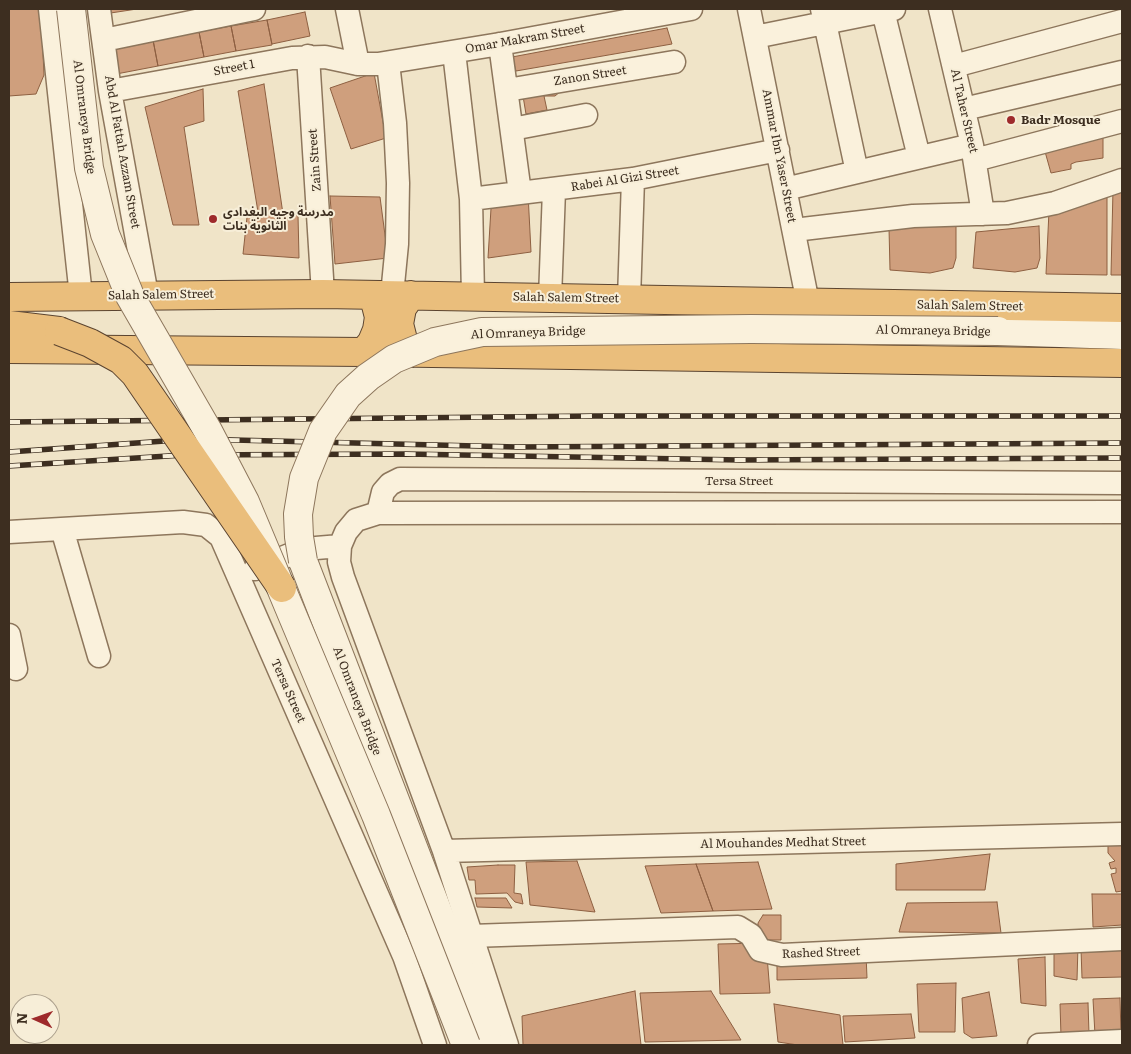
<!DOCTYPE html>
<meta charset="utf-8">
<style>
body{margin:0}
#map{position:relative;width:1131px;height:1054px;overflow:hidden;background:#f0e4c8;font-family:Literata,serif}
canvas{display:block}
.frame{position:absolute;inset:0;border:10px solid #3d2e20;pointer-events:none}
.north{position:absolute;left:10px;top:994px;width:50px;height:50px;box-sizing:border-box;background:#f7eed8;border:1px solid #ada18e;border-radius:50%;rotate:272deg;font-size:14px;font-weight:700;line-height:20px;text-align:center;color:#3d2e20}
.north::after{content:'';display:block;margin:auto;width:18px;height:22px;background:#9e2a2b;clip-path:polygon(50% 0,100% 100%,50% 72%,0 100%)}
</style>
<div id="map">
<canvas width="1131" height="1054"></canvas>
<div class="frame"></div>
<div class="north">N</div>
</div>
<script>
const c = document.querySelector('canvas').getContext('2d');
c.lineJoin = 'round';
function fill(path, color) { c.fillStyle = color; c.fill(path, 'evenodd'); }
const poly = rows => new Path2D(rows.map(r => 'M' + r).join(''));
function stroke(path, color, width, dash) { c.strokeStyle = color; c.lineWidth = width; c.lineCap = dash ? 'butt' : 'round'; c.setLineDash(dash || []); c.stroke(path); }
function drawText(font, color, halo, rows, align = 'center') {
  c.font = font + ' Literata,"Noto Sans Arabic",serif'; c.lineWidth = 4; c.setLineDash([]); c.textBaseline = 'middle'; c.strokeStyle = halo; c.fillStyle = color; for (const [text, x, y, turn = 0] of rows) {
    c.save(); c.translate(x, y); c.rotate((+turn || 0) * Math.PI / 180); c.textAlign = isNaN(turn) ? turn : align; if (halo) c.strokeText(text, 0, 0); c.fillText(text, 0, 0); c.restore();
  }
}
const building = poly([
 [9,9,41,9,44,75,36,94,9,96,9,9],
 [103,9,137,9,104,14,103,9],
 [305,12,310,36,272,44,267,20,305,12],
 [267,20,272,45,236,51,231,26,267,20],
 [231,26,236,51,204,57,199,32,231,26],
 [667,28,672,44,516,71,512,57,667,28],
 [199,32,204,57,158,66,153,40,199,32],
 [153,40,158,66,111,75,107,48,153,40],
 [374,73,386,138,351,149,330,88,374,73],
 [264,84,283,214,298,215,299,258,243,254,247,217,259,218,238,91,264,84],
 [203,89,204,121,184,127,199,225,173,225,145,107,203,89],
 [522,90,561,91,555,96,544,96,547,110,526,114,522,90],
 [1103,134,1103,158,1076,162,1071,164,1071,169,1051,173,1044,148,1103,134],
 [1122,188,1122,275,1111,275,1113,189,1122,188],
 [492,192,528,193,531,252,488,258,492,192],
 [1107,193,1107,275,1046,274,1049,211,1107,193],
 [330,196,380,197,388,258,335,264,330,196],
 [956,225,956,258,953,268,930,273,890,270,889,228,956,225],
 [1039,226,1040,258,1037,268,1015,272,973,268,976,232,1039,226],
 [1122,840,1122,891,1116,892,1111,874,1116,873,1116,868,1111,869,1109,863,1115,861,1108,853,1108,844,1122,840],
 [990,854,985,890,896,890,896,864,990,854],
 [577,861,595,912,530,905,526,862,577,861],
 [758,862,772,909,713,911,696,864,758,862],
 [696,864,713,911,661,913,645,866,696,864],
 [498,865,515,865,514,893,521,894,523,904,515,902,507,893,476,894,475,880,469,880,467,867,498,865],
 [1092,894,1122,894,1122,925,1093,927,1092,894],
 [475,898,506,898,512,908,477,907,475,898],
 [997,902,1001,933,899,932,907,903,997,902],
 [763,915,781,915,781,940,758,940,758,923,763,915],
 [766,943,770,993,720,994,718,944,766,943],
 [1078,946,1077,980,1054,976,1054,948,1078,946],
 [1122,946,1122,977,1082,978,1081,949,1122,946],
 [866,954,867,978,777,980,777,959,866,954],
 [1045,957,1046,1006,1021,1003,1018,959,1045,957],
 [956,983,955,1032,919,1032,917,984,956,983],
 [635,991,641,1045,523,1045,522,1016,635,991],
 [711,991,741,1040,645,1042,640,993,711,991],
 [989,992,997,1036,972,1038,964,1033,962,998,989,992],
 [1120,998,1121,1034,1095,1035,1093,999,1120,998],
 [1088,1003,1089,1034,1061,1036,1060,1004,1088,1003],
 [774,1004,840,1015,843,1045,798,1045,778,1042,774,1004],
 [911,1014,915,1038,845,1042,843,1016,911,1014]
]);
fill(building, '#cf9f7d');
stroke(building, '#8d5f41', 1);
const minor = poly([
 [50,9,81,296],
 [99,9,110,91,147,295],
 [347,9,358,64],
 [749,9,808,303],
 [822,9,857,172],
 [940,9,972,145,983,214],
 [883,11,919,157],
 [755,37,894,9],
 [104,40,254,9],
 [500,44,520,193],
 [454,52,471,199,473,296],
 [308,56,323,294],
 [388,63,395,123,398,183,397,244,392,295],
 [954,66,1122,21],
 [507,90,674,62],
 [110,91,292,58,325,57,358,64,378,64,500,44,691,9],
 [964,109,1122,72],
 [512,129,586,115],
 [975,160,1122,121],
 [785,189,972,145],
 [471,199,633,179,778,150],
 [794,230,913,216,1007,213,1055,203,1122,180],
 [550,298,554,190],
 [629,299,633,179],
 [378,513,383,492,390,484,400,479,1122,483],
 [62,529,99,656],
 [9,532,183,522,206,525,221,537,404,956,435,1045],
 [255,569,304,549,340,546],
 [9,635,16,669],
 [444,851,1122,834],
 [471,936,738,927,751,935,760,950,782,955,1122,939],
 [507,1045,444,851,343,577,339,562,340,546,346,532,356,520,378,513,1122,512],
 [1039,1045,1122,1041]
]);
const tertiary = poly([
 [998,331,1122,335],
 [303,561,489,1045]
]);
const trunk = poly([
 [411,295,402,308,399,324,403,340,413,353],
 [9,297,323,294,1122,308],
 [9,325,59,331],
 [9,349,364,352,1122,363],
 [364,352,372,342,377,330,379,317,376,305,371,295]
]);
stroke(minor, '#8d765c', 25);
stroke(tertiary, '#8d765c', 30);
stroke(trunk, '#5b4430', 30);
stroke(minor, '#faf1dc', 22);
stroke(tertiary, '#faf1dc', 28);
stroke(trunk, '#eabe7c', 28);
const rail = poly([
 [9,422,595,416,1122,416],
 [9,452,193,439,517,447,1122,443],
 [9,466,184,455,406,454,740,460,1122,458]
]);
stroke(rail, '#3d2e20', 5.5);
stroke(rail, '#f7eed8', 4, [11]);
const tertiaryBridge = poly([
 [71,9,89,168,105,234,130,296,208,431,245,502,376,815,466,1045],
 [303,561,299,537,298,514,304,478,323,431,348,395,368,377,394,359,435,342,482,332,751,329,998,331]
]);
const trunkBridge = poly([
 [59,331,90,343,121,360,135,374,282,588]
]);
stroke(tertiaryBridge, '#8d765c', 30, []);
stroke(trunkBridge, '#5b4430', 30, []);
stroke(tertiaryBridge, '#faf1dc', 28);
stroke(trunkBridge, '#eabe7c', 28);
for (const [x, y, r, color] of [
 [1011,120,5,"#9e2a2b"],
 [213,219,5,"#9e2a2b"]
]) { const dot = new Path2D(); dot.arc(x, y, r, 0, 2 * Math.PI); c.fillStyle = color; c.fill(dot); stroke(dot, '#f7eed8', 2); }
drawText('12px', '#3d2e20', '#f7eed8', [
 ["Omar Makram Street",525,39,-10],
 ["Street 1",234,68,-11],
 ["Zanon Street",590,76,-9],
 ["Al Taher Street",964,111,77],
 ["Al Omraneya Bridge",84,117,83],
 ["Abd Al Fattah Azzam Street",122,152,80],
 ["Ammar Ibn Yaser Street",779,156,79],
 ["Zain Street",315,160,-94],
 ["Rabei Al Gizi Street",625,179,-9],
 ["Salah Salem Street",161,295,-1],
 ["Salah Salem Street",566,298,1],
 ["Salah Salem Street",970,306,1],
 ["Al Omraneya Bridge",933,331,1],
 ["Al Omraneya Bridge",528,333,-2],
 ["Tersa Street",739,481],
 ["Tersa Street",288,691,66],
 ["Al Omraneya Bridge",357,701,69],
 ["Al Mouhandes Medhat Street",783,843,-1],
 ["Rashed Street",821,953,-2]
]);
drawText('bold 12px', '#3d2e20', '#f7eed8', [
 ["Badr Mosque",1021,120],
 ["مدرسة وجيه البغدادى",223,212],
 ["الثانوية بنات",223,226]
], 'left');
</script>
